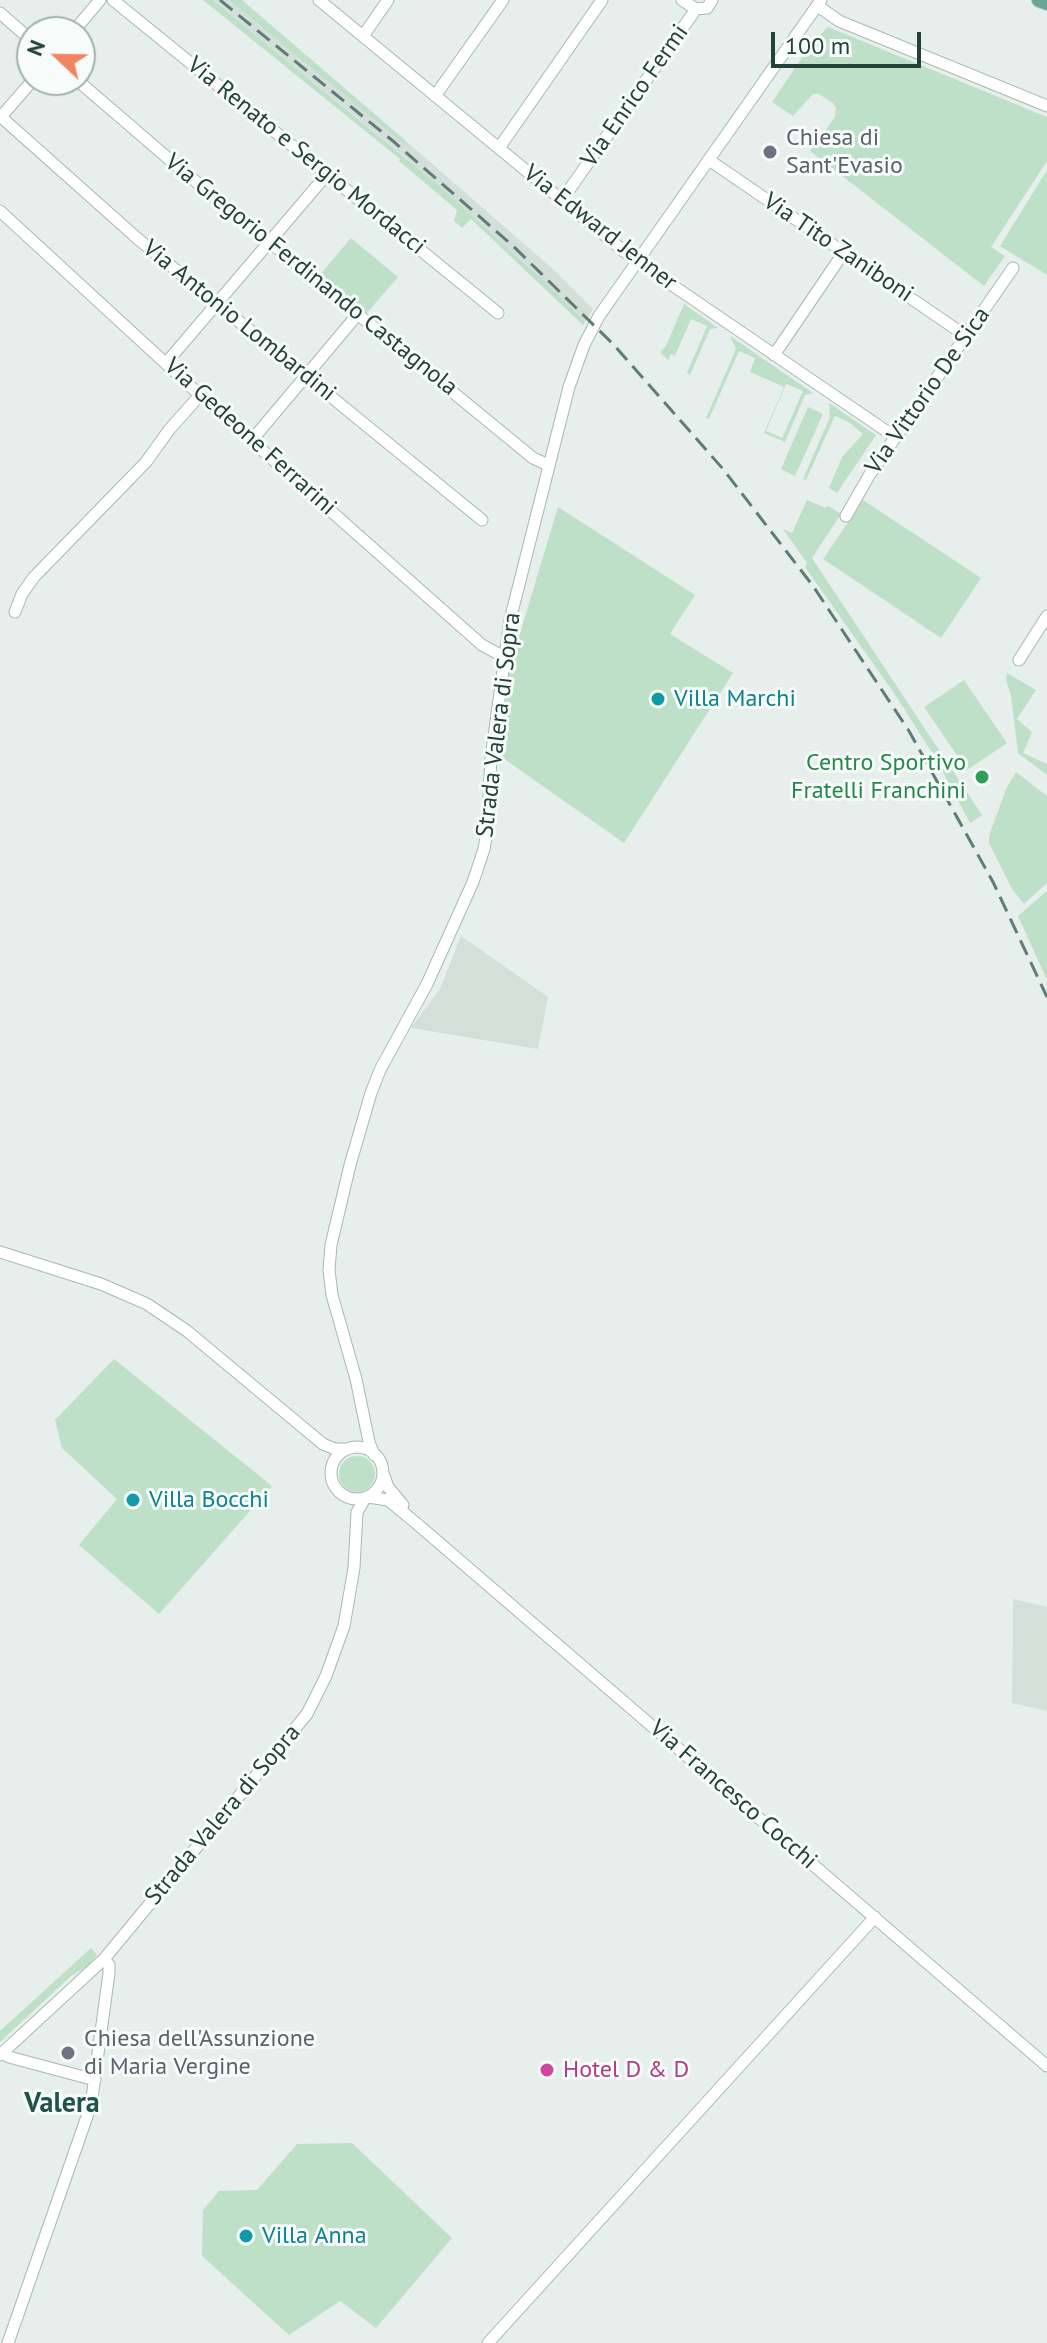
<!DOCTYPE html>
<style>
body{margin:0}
#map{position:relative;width:1047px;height:2343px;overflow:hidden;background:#e6efeb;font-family:"PT Sans",sans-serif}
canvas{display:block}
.north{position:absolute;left:16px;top:16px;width:80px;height:80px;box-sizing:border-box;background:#f7fbf9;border:2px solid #a3b1ad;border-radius:50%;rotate:292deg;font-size:22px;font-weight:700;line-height:32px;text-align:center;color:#24423a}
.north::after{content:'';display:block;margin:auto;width:28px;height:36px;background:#f4845f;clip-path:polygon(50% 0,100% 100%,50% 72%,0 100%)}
.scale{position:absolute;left:771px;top:32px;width:150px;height:36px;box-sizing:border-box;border:4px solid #24423a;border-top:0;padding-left:10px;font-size:24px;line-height:28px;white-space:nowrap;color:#24423a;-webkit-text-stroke:6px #f7fbf9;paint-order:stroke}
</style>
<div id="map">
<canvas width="1047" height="2343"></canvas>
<div class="north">N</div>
<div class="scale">100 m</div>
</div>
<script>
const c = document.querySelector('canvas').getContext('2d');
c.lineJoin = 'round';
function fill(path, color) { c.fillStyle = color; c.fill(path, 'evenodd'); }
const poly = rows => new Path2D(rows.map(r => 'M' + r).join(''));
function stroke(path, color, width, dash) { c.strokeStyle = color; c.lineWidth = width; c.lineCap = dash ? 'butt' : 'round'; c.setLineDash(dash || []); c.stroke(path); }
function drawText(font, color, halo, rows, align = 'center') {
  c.font = font + ' "PT Sans",sans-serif'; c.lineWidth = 6; c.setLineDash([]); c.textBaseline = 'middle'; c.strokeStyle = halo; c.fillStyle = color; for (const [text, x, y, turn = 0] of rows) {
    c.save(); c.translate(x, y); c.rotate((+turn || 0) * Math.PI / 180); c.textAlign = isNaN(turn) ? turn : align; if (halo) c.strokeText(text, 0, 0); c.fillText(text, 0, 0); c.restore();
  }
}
fill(poly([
 [213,0,229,0,404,143,406,141,554,270,593,309,585,322,524,262,404,156],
 [461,936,548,997,538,1049,411,1028,440,989],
 [1013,1599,1047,1607,1047,1711,1012,1703]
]), '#d4dfda');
fill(poly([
 [203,0,213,0,437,184,543,280,585,322,583,325,471,219,462,228,454,221,457,210,399,161,400,159],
 [229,0,242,0,406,141,404,144],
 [828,27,1047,117,1047,161,991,247,1005,256,984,286,810,151,835,117,836,108,833,103,819,94,813,94,793,116,772,102,812,43],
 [1047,170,1047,275,1000,246],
 [351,238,398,277,366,314,319,276],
 [684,304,718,328,710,329,690,375,687,373,707,326,691,319,675,356,671,354,668,360,660,352,666,346],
 [730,336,813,393,805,395,785,442,764,433,784,387,750,372,755,358,739,351,709,419,706,418,736,349],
 [786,384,803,391,782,438,766,431],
 [829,403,876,435,837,493,829,488,842,457,863,434,850,423,835,416,806,480,803,479,830,417],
 [808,407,823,414,795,476,781,469],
 [807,500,826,508,828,506,841,514,812,558,982,815,970,823,936,759,896,696,805,567,807,563,783,529,792,533],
 [863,500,981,578,941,638,823,559],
 [558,507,695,595,670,634,733,673,624,843,500,756,509,670],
 [1007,673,1036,690,1017,719,1032,732,1023,753,1047,764,1047,775,1018,753,1011,696,1006,680],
 [964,680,1007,743,967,770,924,707],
 [1016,772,1047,796,1047,883,1024,904,1012,889,989,843,989,836,1006,789],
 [1047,891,1047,980,1018,916],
 [114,1359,272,1486,159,1614,79,1545,117,1499,62,1448,55,1420],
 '339 1474a18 18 0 1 1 36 0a18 18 0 1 1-36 0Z',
 [91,1948,97,1955,87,1967,71,1976,0,2042,0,2031],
 [352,2143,452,2238,376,2328,340,2301,289,2335,202,2256,203,2210,219,2191,257,2190,297,2144]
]), '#bfe0c8');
const minor = poly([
 [113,0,498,313],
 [319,0,631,257,895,437],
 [682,0,696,9],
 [818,6,839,21,1047,106],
 [0,13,32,41],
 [73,32,100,0],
 [363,36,388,0],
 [77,80,177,166,533,458,548,465],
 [435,96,503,0],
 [0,116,138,239,482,520],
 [0,118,33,80],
 [499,148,602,0],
 [709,160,966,336],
 [562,200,696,9,707,8,712,0],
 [0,211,200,395,482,645,504,657],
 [774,355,844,252],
 [167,362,328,173],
 [252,440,358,314],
 [846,516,870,474,1013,268],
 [15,612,22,594,34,577,146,462,169,430,200,395],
 [1019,660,1047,616],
 [0,1252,101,1284,147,1304,187,1331,323,1444,335,1449,348,1449],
 '331 1473a26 26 0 1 1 52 0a26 26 0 1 1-52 0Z',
 [374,1455,369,1442,356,1379,332,1295,329,1270,331,1245,350,1165,371,1093,380,1070,427,984,473,882,484,849,487,831,491,758,510,620,569,387,584,345,599,316,821,0],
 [383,1473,388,1487,403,1505],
 [368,1497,388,1500,416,1523,1047,2066],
 [2,2053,9,2057,95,2080],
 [0,2055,104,1959,307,1714,326,1676,344,1626,354,1568,357,1512,366,1497],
 [8,2343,91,2105,109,1973,109,1965,104,1959],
 [488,2343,875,1917]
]);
const major = poly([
 [1039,0,1047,3]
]);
stroke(minor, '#a8b8b2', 13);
stroke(major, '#c2cac8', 16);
stroke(minor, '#fff', 11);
stroke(major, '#6aa596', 14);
stroke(poly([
 [220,0,393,141,512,245,613,344,723,469,813,586,909,731,993,882,1047,997]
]), '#5f7d75', 3, [16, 8]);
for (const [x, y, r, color] of [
 [770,152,8,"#6b7280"],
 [658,699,8,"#0f9aa8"],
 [982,777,8,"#2e9e5b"],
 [133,1500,8,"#0f9aa8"],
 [68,2053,8,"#6b7280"],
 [547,2070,8,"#d1479c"],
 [246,2236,8,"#0f9aa8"]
]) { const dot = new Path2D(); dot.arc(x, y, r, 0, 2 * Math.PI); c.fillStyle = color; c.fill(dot); stroke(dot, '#f7fbf9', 3); }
drawText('24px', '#24423a', '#f7fbf9', [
 ["Via Enrico Fermi",635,96,-55],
 ["Via Renato e Sergio Mordacci",306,156,39],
 ["Via Edward Jenner",600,228,38],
 ["Via Tito Zaniboni",838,248,34],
 ["Via Gregorio Ferdinando Castagnola",311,275,39],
 ["Via Antonio Lombardini",239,321,39],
 ["Via Vittorio De Sica",928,391,-55],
 ["Via Gedeone Ferrarini",250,437,42],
 ["Strada Valera di Sopra",499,725,-83],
 ["Via Francesco Cocchi",733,1795,41],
 ["Strada Valera di Sopra",223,1815,-50]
]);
drawText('24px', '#5b616d', '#f7fbf9', [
 ["Chiesa di",786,138],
 ["Sant'Evasio",786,166],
 ["Chiesa dell'Assunzione",84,2039],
 ["di Maria Vergine",84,2067]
], 'left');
drawText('24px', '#0d838f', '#f7fbf9', [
 ["Villa Marchi",674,699],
 ["Villa Bocchi",149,1500],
 ["Villa Anna",262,2236]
], 'left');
drawText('24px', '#27864d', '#f7fbf9', [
 ["Centro Sportivo",966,763],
 ["Fratelli Franchini",966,791]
], 'right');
drawText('24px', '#b23c85', '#f7fbf9', [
 ["Hotel D & D",563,2070]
], 'left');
drawText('bold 28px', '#1f5548', '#f7fbf9', [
 ["Valera",62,2104]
]);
</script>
